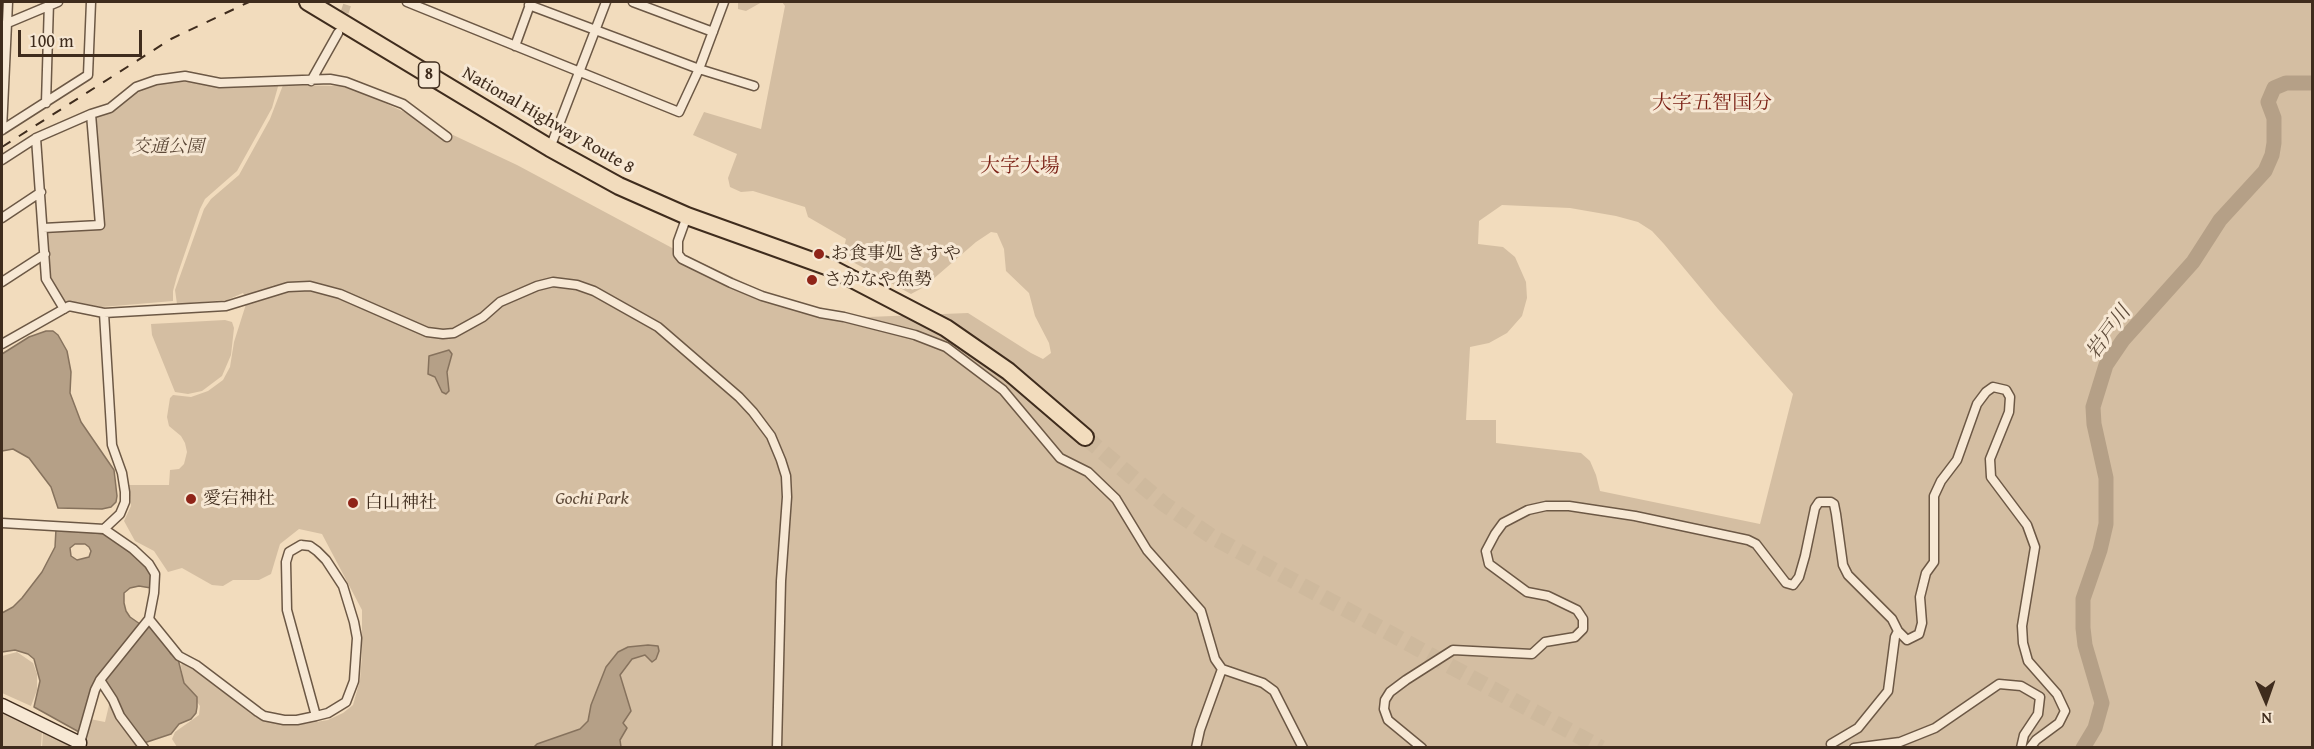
<!DOCTYPE html>
<meta charset="utf-8">
<style>
body{margin:0}
#map{position:relative;width:2314px;height:749px;overflow:hidden;background:#f2dcbd;font-family:"Gentium Book Plus",serif}
canvas{display:block}
.frame{position:absolute;inset:0;border:3px solid #3f2c1d;pointer-events:none}
.north{position:absolute;left:2236px;top:671px;width:60px;height:60px;-webkit-text-stroke:4px #f7e8d4;paint-order:stroke;rotate:178deg;font-size:16px;font-weight:700;line-height:24px;text-align:center;color:#3f2c1d}
.north::after{content:'';display:block;margin:auto;width:21px;height:27px;background:#3f2c1d;clip-path:polygon(50% 0,100% 100%,50% 72%,0 100%)}
.scale{position:absolute;left:18px;top:30px;width:124px;height:27px;box-sizing:border-box;border:3px solid #3f2c1d;border-top:0;padding-left:8px;font-size:18px;line-height:21px;white-space:nowrap;color:#3f2c1d;-webkit-text-stroke:4px #f7e8d4;paint-order:stroke}
</style>
<div id="map">
<canvas width="2314" height="749"></canvas>
<div class="frame"></div>
<div class="north">N</div>
<div class="scale">100 m</div>
</div>
<script>
const c = document.querySelector('canvas').getContext('2d');
c.lineJoin = 'round';
function fill(path, color) { c.fillStyle = color; c.fill(path, 'evenodd'); }
const poly = rows => new Path2D(rows.map(r => 'M' + r).join(''));
function stroke(path, color, width, dash) { c.strokeStyle = color; c.lineWidth = width; c.lineCap = dash ? 'butt' : 'round'; c.setLineDash(dash || []); c.stroke(path); }
function drawText(font, color, halo, rows, align = 'center') {
  c.font = font + ' "Gentium Book Plus","Noto Serif JP",serif'; c.lineWidth = 6; c.setLineDash([]); c.textBaseline = 'middle'; c.strokeStyle = halo; c.fillStyle = color; for (const [text, x, y, turn = 0] of rows) {
    c.save(); c.translate(x, y); c.rotate((+turn || 0) * Math.PI / 180); c.textAlign = isNaN(turn) ? turn : align; if (halo) c.strokeText(text, 0, 0); c.fillText(text, 0, 0); c.restore();
  }
}
fill(poly([
 [738,2,762,2,746,11,738,9],
 [782,2,2312,2,2312,747,177,747,172,739,175,732,199,715,200,706,184,683,181,666,182,663,191,666,251,714,260,718,285,723,303,724,328,720,343,713,353,705,360,680,362,655,362,610,322,534,299,529,280,544,271,574,259,580,233,580,223,586,212,585,182,568,168,572,154,551,135,541,124,521,131,506,129,485,169,485,170,470,179,469,184,464,187,452,185,443,181,436,169,426,167,417,170,398,173,395,191,397,208,391,223,380,230,367,234,342,247,301,243,293,227,300,177,304,175,290,204,209,211,199,239,175,270,119,283,85,341,86,370,96,517,165,689,257,771,295,812,307,868,317,968,313,1031,353,1043,359,1051,353,1049,343,1035,316,1029,293,1006,271,1004,249,997,233,991,232,976,242,924,287,911,294,842,256,846,239,808,217,805,207,753,191,741,192,730,187,728,178,737,154,693,135,704,112,761,129,785,6],
 [1502,205,1570,208,1616,216,1638,222,1652,231,1664,244,1718,309,1793,394,1760,524,1600,491,1596,475,1590,461,1581,453,1496,443,1496,420,1466,420,1470,347,1489,343,1507,333,1522,316,1527,298,1526,282,1515,257,1503,247,1478,244,1479,221],
 [186,79,217,87,279,83,272,108,237,171,205,199,200,209,177,276,173,291,173,301,102,307,77,302,64,303,49,276,46,231,104,227,95,115,111,111,128,96,142,88,163,82],
 [225,320,232,322,234,328,231,355,222,376,202,391,188,394,175,392,152,335,151,324],
 [17,652,33,663,37,674,37,690,31,706,2,693,2,656],
 [110,701,140,748,82,748,90,719,105,722],
 [2,712,42,731,41,747,2,748],
 [43,731,72,745,72,747,42,748]
]), '#d4bea2');
const water = poly([
 [46,331,53,331,58,335,67,351,71,372,70,393,81,422,114,470,117,496,116,502,111,507,102,509,58,508,51,487,29,458,13,449,2,451,2,354,29,337,46,331],
 [449,350,452,354,447,372,449,391,446,394,442,392,435,377,428,374,429,356,449,350],
 [56,529,105,534,136,557,150,572,152,578,151,588,139,586,130,588,124,593,124,603,126,611,130,617,140,624,88,704,79,732,34,707,40,681,34,659,28,654,15,650,2,652,2,613,13,607,22,598,42,572,55,547,56,529],
 [75,544,85,544,89,547,91,551,89,557,77,560,71,556,70,548,75,544],
 [149,625,160,636,171,654,178,659,184,683,197,697,197,707,196,713,191,719,179,724,171,734,144,743,135,733,103,681,149,625],
 [648,645,658,646,659,651,656,659,652,662,645,655,632,659,620,675,631,711,623,723,627,728,620,740,621,747,534,747,537,744,580,729,588,721,591,705,606,667,618,652,628,647,648,645]
]);
fill(water, '#b5a087');
stroke(water, '#86725d', 1.5);
stroke(poly([
 [2083,748,2095,728,2102,703,2085,645,2083,628,2083,599,2100,550,2106,524,2106,478,2094,424,2093,407,2106,365,2123,340,2193,262,2220,220,2265,171,2272,155,2274,143,2274,118,2268,102,2274,88,2286,83,2312,83]
]), '#b5a087', 15);
stroke(poly([
 [341,24,348,2]
]), '#ceb99d', 8, [8, 4]);
stroke(poly([
 [1085,437,1164,504,1211,536,1601,748]
]), '#ceb99d', 16, [16, 8]);
const street = poly([
 [407,2,679,112,699,69,724,2],
 [633,2,713,32],
 [529,5,699,69,754,86],
 [3,25,58,2],
 [515,46,531,2],
 [311,81,338,33],
 [46,103,49,2],
 [2,130,88,75,91,2],
 [2,130,8,2],
 [36,138,46,279,64,309],
 [550,148,606,2],
 [2,160,36,138,91,114,110,108,136,87,156,80,185,76,220,83,330,79,346,82,403,104,447,137],
 [687,216,678,241,678,254,682,259,731,283,762,296,820,313,844,317,915,335,946,347,1003,390,1060,458,1088,472,1116,499,1147,550,1201,611,1215,659,1222,669,1263,683,1274,691,1303,748],
 [2,218,41,192],
 [43,228,100,225,91,114],
 [2,282,45,254],
 [2,344,69,306,104,313,226,306,288,287,310,286,340,294,427,332,443,334,454,333,483,317,500,302,537,286,553,282,577,285,594,291,658,327,739,397,753,412,771,436,781,460,786,476,787,497,781,581,777,748],
 [2,523,104,529,133,549,149,564,155,574,154,593,149,619,100,680,95,690,80,743],
 [104,529,120,514,125,502,125,492,122,473,112,445,104,313],
 [301,545,310,546,317,551,326,560,343,586,354,622,357,638,354,681,346,702,328,713,316,716,287,610,286,562,289,552,301,545],
 [149,619,179,656,196,665,258,712,264,716,284,720,297,720,316,716],
 [100,680,113,700,120,716,144,748],
 [1196,748,1200,730,1222,669],
 [1422,748,1388,720,1384,709,1385,700,1390,692,1406,680,1453,650,1532,654,1545,642,1575,637,1583,629,1583,619,1577,610,1548,596,1527,592,1489,564,1486,551,1495,534,1503,523,1528,510,1546,506,1569,506,1635,516,1748,540,1756,544,1786,583,1793,585,1799,577,1805,556,1815,508,1819,502,1831,502,1834,504,1836,514,1843,565,1848,575,1892,619,1898,631,1907,640,1919,634,1922,623,1920,597,1926,573,1934,562,1934,496,1941,481,1957,460,1977,404,1986,392,1993,387,2006,390,2010,397,2009,412,1990,459,1991,477,2027,525,2035,547,2022,626,2023,643,2028,661,2057,694,2065,711,2059,723,2036,740,2030,748],
 [1832,748,1831,744,1858,728,1888,691,1895,637,1898,631],
 [1854,748,1900,742,1935,728,1999,684,2021,686,2040,697,2038,714,2024,735,2021,748]
]);
const secondary = poly([
 [2,705,80,743,79,748]
]);
const highway = poly([
 [308,2,550,148,619,186,687,216,829,267,946,328,1008,371,1085,437]
]);
stroke(street, '#6c5845', 11);
stroke(secondary, '#3f2c1d', 15);
stroke(highway, '#3f2c1d', 20);
stroke(street, '#f7e8d4', 8);
stroke(secondary, '#f7e8d4', 12);
stroke(highway, '#f2dcbd', 16);
stroke(poly([
 [2,147,171,39,249,2]
]), '#3f2c1d', 2, [10, 10]);
for (const [x, y, r, color] of [
 [819,254,6,"#8f2418"],
 [812,280,6,"#8f2418"],
 [191,499,6,"#8f2418"],
 [353,503,6,"#8f2418"]
]) { const dot = new Path2D(); dot.arc(x, y, r, 0, 2 * Math.PI); c.fillStyle = color; c.fill(dot); stroke(dot, '#f7e8d4', 2); }
for (const [x, y, w] of [
 [429,75,21]
]) { const box = new Path2D(); box.roundRect(x - w / 2, y - 13, w, 26, 4.5); c.fillStyle = '#f7e8d4'; c.fill(box); stroke(box, '#3f2c1d', 1.5); }
drawText('bold 16px', '#3f2c1d', null, [
 ["8",429,75]
]);
drawText('18px', '#3f2c1d', '#f7e8d4', [
 ["National Highway Route 8",548,121,30]
]);
drawText('italic 18px', '#5d4938', '#f7e8d4', [
 ["交通公園",168,147],
 ["Gochi Park",592,499]
]);
drawText('18px', '#3f2c1d', '#f7e8d4', [
 ["お食事処 きすや",831,254],
 ["さかなや魚勢",824,280],
 ["愛宕神社",203,499],
 ["白山神社",365,503]
], 'left');
drawText('20px', '#7a1f14', '#f7e8d4', [
 ["大字五智国分",1712,104],
 ["大字大場",1020,167]
]);
drawText('italic 20px', '#5c4938', '#f7e8d4', [
 ["岩戸川",2109,333,-54]
]);
</script>
